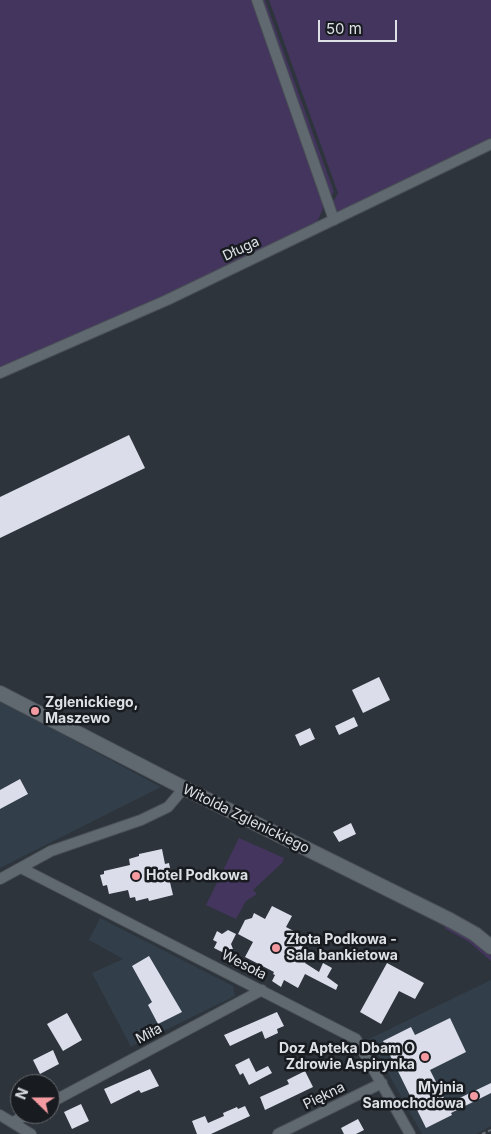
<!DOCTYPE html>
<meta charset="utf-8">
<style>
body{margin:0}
#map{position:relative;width:491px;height:1134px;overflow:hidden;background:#2d343b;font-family:Inter,sans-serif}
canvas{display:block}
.north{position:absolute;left:10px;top:1074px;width:50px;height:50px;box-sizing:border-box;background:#181b1f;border:1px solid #676a6f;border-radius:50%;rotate:292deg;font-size:14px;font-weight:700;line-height:20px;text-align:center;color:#dde1e6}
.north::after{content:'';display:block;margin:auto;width:18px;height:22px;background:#f49aa1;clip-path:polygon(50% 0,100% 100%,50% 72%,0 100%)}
.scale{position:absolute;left:318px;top:20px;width:79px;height:22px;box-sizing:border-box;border:2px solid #dde1e6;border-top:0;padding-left:6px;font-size:15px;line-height:18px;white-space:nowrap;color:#dde1e6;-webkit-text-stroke:4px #181b1f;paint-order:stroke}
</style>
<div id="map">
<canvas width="491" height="1134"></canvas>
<div class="north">N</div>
<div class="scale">50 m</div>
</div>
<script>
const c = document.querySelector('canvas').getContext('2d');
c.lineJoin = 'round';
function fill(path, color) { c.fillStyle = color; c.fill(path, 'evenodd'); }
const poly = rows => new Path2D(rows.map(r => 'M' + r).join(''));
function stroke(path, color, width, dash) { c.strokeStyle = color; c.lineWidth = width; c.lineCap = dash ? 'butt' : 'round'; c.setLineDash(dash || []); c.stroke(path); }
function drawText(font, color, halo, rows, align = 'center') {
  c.font = font + ' Inter,sans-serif'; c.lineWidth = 5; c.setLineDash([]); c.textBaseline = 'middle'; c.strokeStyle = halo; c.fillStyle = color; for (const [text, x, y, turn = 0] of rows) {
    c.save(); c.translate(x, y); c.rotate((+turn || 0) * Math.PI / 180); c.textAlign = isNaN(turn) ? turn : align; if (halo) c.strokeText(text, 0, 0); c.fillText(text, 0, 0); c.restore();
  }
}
fill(poly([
 [0,702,45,725,161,787,0,868],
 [100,918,233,986,235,996,131,1047,92,973,123,959,89,940],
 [491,980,491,1126,476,1134,422,1134,369,1039]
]), '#323e4a');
fill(poly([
 [0,0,251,0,322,199,323,209,317,222,314,225,178,289,0,369],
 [261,0,265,0,334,192,331,196],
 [269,0,491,0,491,138,338,213,333,202,338,193],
 [239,838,284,858,282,863,253,890,257,894,246,901,236,919,206,905],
 [441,922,477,944,491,956,491,961,469,942,446,929]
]), '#44355f');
fill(poly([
 [129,435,145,468,0,538,0,497],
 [379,677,390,700,363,713,352,690],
 [354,717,358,726,339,735,335,726],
 [310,728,315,739,300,746,295,735],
 [20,779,28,794,0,809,0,790],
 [351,823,356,834,339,842,333,832],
 [162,849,165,864,169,863,172,878,169,878,173,895,149,901,148,898,136,901,135,897,130,898,128,890,109,894,107,885,103,886,100,875,104,874,104,871,130,865,129,859,139,856,139,854],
 [272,906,292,916,286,927,307,938,299,954,308,958,305,963,319,972,323,963,332,968,327,977,338,985,336,990,305,974,298,988,284,980,281,987,272,981,275,975,273,974,274,972,245,957,253,942,238,934,245,920,252,918,254,913,265,919],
 [228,930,236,934,231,944,233,949,228,950,226,954,214,948,217,942,213,940,217,931,222,934],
 [149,956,182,1012,158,1024,148,1005,152,1002,132,966],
 [387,963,424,983,415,999,399,991,381,1024,360,1012],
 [277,1012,284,1026,277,1029,278,1033,265,1039,262,1031,230,1046,224,1035],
 [67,1013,82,1040,63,1051,47,1024],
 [450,1018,466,1052,430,1070,447,1104,491,1083,491,1093,451,1113,452,1115,426,1128,383,1041,411,1027,415,1035],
 [53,1050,59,1064,40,1074,33,1060],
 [249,1058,256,1072,268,1066,272,1073,249,1085,243,1073,240,1075,235,1065],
 [150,1069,159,1086,141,1093,139,1090,111,1104,104,1089],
 [305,1071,313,1087,265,1110,260,1097,289,1084,287,1080],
 [81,1104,89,1121,72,1129,64,1112],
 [245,1106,250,1116,211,1134,197,1134,192,1121,205,1116,208,1123,224,1116,223,1113,237,1107,238,1109],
 [358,1119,364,1130,356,1134,344,1134,341,1128]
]), '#dbdeea');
const street = poly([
 [257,0,334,220],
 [0,373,167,300,491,144],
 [21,868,356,1039,410,1134],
 [0,879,51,851,141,820,168,807,184,788],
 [50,1103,262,990],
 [0,1115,31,1134],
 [13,1122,29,1114],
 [278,1134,382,1083]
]);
const secondary = poly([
 [0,693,184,788,450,920,475,934,491,947]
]);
stroke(street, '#494f55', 12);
stroke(secondary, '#494f55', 16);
stroke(poly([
 [482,1134,491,1130]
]), '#696f75', 2, [4, 2.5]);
stroke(street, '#606870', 10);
stroke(secondary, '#606870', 14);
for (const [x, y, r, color] of [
 [35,711,5,"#f49aa1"],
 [136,876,5,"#f49aa1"],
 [276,948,5,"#f49aa1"],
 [425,1057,5,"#f49aa1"],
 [474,1096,5,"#f49aa1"]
]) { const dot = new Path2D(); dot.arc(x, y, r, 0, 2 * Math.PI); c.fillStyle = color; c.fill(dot); stroke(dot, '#181b1f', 2); }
drawText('14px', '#dde1e6', '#181b1f', [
 ["Długa",241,249,-25],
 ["Witolda Zglenickiego",246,819,26],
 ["Wesoła",244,965,27],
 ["Miła",149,1034,-28],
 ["Piękna",324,1096,-26]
]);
drawText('bold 14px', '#dde1e6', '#181b1f', [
 ["Zglenickiego,",45,703],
 ["Maszewo",45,719],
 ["Hotel Podkowa",146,876],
 ["Złota Podkowa -",286,940],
 ["Sala bankietowa",286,956],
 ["Doz Apteka Dbam O",415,1049,"right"],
 ["Zdrowie Aspirynka",415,1065,"right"],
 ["Myjnia",464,1088,"right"],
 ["Samochodowa",464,1104,"right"]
], 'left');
</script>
